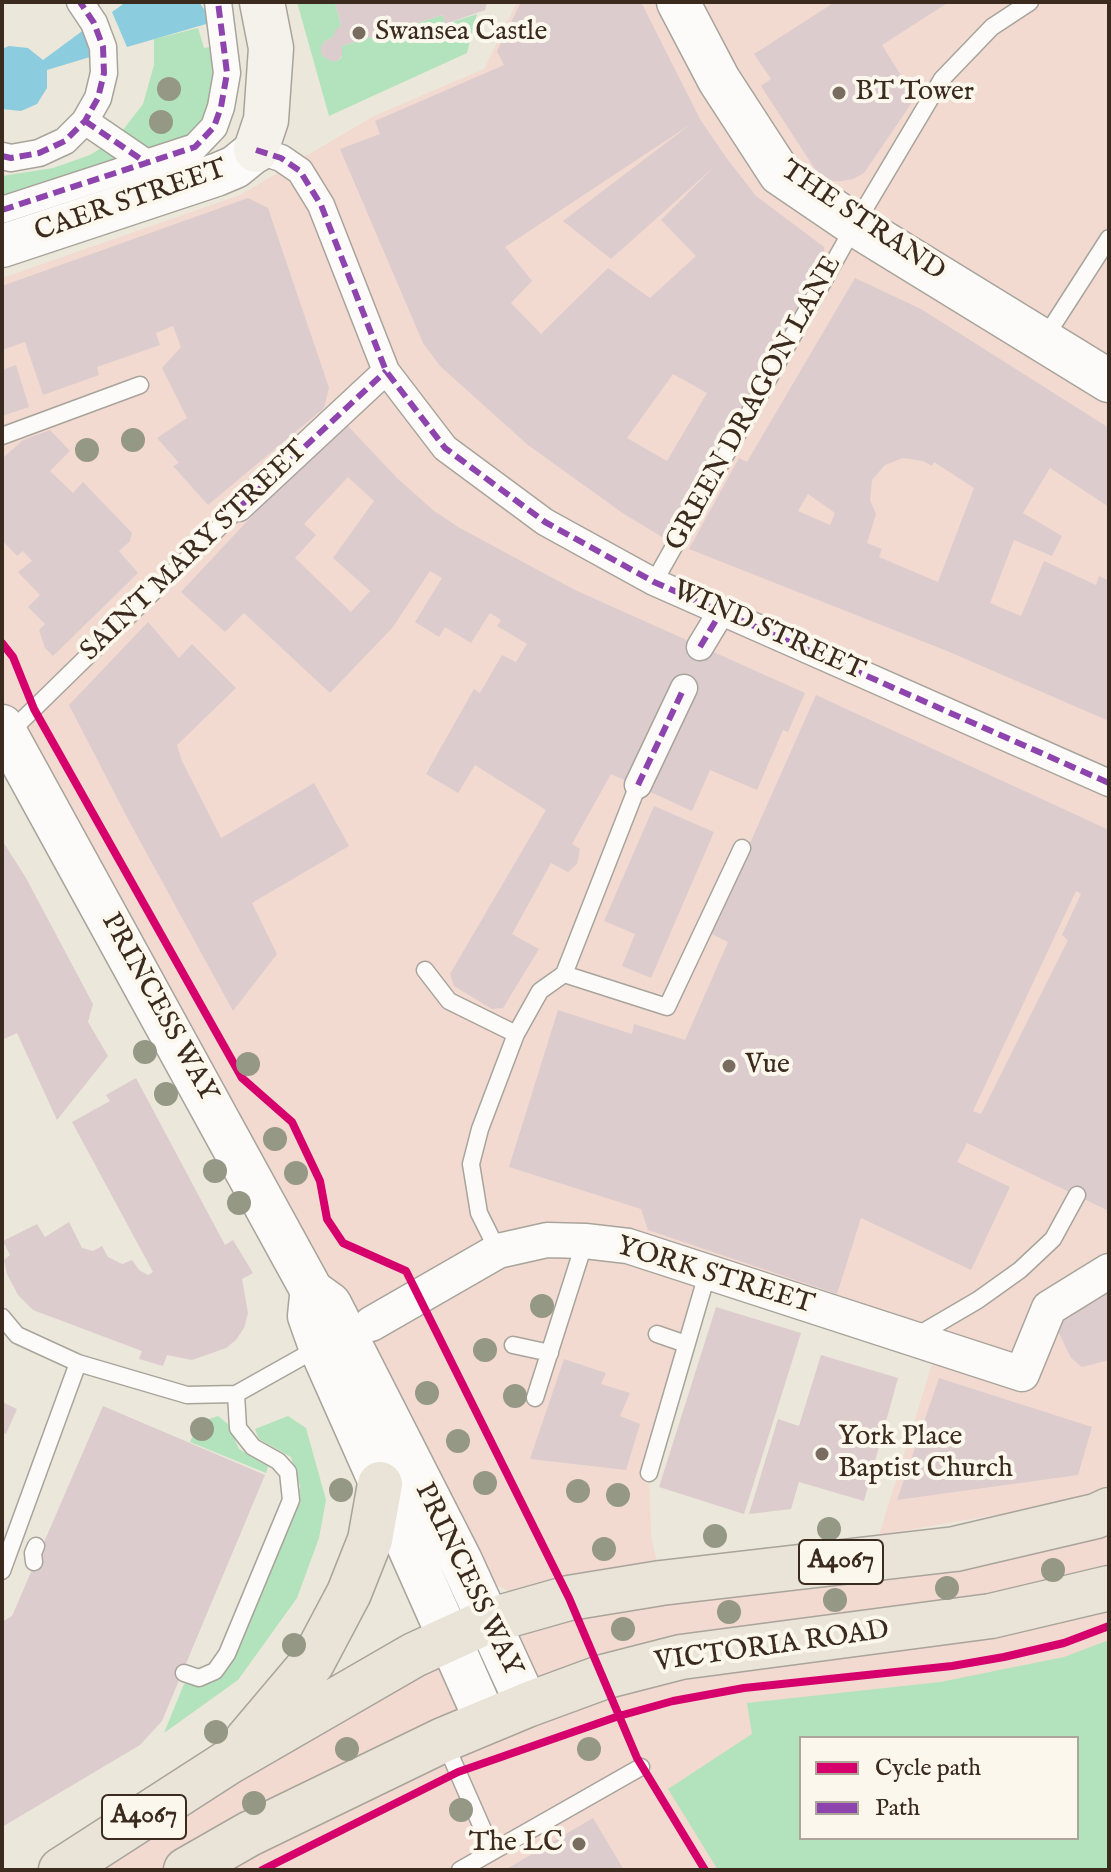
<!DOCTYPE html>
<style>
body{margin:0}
#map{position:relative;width:1111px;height:1872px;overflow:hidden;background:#ebe7da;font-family:"IM FELL English",serif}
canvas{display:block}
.frame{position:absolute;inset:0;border:4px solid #3b2a1e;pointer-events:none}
.legend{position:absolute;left:799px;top:1736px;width:280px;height:104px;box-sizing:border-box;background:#fbf7ec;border:2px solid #aea59a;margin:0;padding:10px 14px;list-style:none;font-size:24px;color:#3b2a1e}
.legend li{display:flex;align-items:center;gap:16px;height:40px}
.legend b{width:40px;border:2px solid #aea59a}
</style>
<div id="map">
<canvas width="1111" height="1872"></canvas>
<div class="frame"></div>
<ul class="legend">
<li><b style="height:10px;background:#d6006c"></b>Cycle path</li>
<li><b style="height:10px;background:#8e44ad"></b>Path</li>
</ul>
</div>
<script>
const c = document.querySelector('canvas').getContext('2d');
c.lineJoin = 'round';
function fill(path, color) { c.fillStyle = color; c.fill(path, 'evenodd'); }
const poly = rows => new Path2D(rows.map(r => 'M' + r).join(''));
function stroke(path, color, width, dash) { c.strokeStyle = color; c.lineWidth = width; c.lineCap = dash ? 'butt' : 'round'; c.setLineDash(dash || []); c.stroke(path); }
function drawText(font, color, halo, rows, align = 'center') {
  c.font = font + ' "IM FELL English",serif'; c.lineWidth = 8; c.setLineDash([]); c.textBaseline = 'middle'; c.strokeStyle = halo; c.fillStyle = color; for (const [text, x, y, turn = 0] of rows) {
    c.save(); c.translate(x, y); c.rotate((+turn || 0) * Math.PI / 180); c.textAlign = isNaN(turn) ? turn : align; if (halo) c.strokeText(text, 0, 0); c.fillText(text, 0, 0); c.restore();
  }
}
fill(poly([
 [517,2,1109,2,1109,1484,1088,1499,879,1535,937,1348,708,1271,649,1473,651,1535,661,1583,524,1599,489,1581,2,726,2,278,240,195,374,116,484,69],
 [1109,1504,1109,1870,45,1870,457,1623],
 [801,1738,1077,1738,1077,1838,801,1838]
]), '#f2dad1');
fill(poly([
 [297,2,335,2,341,26,333,37,324,42,321,48,321,54,331,61,337,61,342,57,342,46,443,15,446,24,477,14,467,53,329,116],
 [198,28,204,48,210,47,213,72,206,113,192,132,179,145,154,154,120,134,143,104,154,65,154,39],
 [106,145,134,162,2,204,2,176,53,168,90,155],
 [218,1416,228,1424,239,1449,268,1466,266,1473,190,1442,198,1423],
 [288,1416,306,1428,326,1500,319,1538,297,1598,238,1680,164,1733,184,1684,210,1682,227,1668,296,1509,300,1486,291,1457,259,1439,255,1429],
 [1109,1640,1109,1870,718,1870,668,1789,752,1734,747,1703,940,1682,1064,1657],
 [1077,1738,1077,1838,801,1838,801,1738]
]), '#b3e3bc');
fill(poly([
 [126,2,199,2,213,22,127,47,112,12],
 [85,29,90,57,47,70,47,88,37,104,21,111,2,109,2,49,9,46,28,48,43,60]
]), '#8bccde');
fill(poly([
 [335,2,487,2,485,10,445,24,443,15,342,46,342,56,337,61,330,61,321,54,321,47,324,42,333,37,335,30,341,26],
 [521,2,641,2,700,119,725,156,756,196,824,247,825,263,704,485,667,540,624,514,528,445,440,366,423,343,340,149,380,134,375,121,504,65,497,51],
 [691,124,563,221,611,259,715,166,661,220,696,256,650,298,608,268,541,334,511,303,532,281,505,247],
 [673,374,707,393,667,461,627,438],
 [835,2,949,2,882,45,915,98,864,173,853,179,842,181,831,181,815,169,761,86,771,79,754,54],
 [248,198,268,208,329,388,324,408,208,505,173,466,179,463,157,438,187,418,162,368,181,347,173,326,156,333,160,345,97,367,99,375,43,395,25,342,2,350,2,286],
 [855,278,921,309,1109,428,1109,507,1050,468,1023,513,1062,536,1052,556,1014,540,990,603,1021,616,1044,561,1096,585,1099,576,1109,581,1109,721,947,651,689,549,739,458,747,462],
 [903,458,923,461,932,466,934,462,974,488,938,582,879,557,882,549,867,543,876,514,870,500,872,480,885,465],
 [808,494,835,513,830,525,798,511],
 [16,365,29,407,2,416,2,370],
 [346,424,397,478,434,511,458,527,575,590,805,693,788,732,783,730,757,790,710,770,692,811,611,774,572,844,580,849,577,864,568,872,551,863,512,934,539,949,503,1008,492,1009,454,986,450,974,546,810,475,765,458,793,426,774,474,689,480,693,502,655,516,662,527,644,497,626,501,620,490,613,471,643,445,627,439,637,415,622,442,578,430,571,393,627,330,693,244,613,225,632,181,592,337,425],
 [348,477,374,501,333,558,370,591,351,612,295,558,316,535,304,524],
 [50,430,70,451,50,471,73,493,83,482,132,533,130,541,119,551,138,573,53,656,45,648,39,630,45,624,28,607,40,595,18,572,32,561,23,551,17,556,2,540,2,459,23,440],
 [148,622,179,658,192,644,236,688,177,745,182,761,221,838,314,783,349,846,252,903,277,954,233,1011,129,821,69,705],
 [816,695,1109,830,1109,1211,967,1143,957,1162,1010,1187,971,1270,861,1218,837,1294,648,1230,641,1209,509,1167,558,1010,632,1034,634,1024,685,1040,728,942,710,933],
 [1076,891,1081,894,1062,935,1068,940,981,1114,973,1111],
 [654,806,714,832,651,978,622,966,635,934,604,921],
 [2,840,26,878,93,1004,88,1022,108,1056,57,1120,17,1033,2,1040],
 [136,1078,225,1245,233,1240,253,1273,242,1279,248,1313,244,1328,236,1340,226,1348,192,1360,167,1355,163,1366,139,1359,142,1351,33,1310,18,1295,7,1274,4,1260,10,1255,3,1241,37,1224,45,1237,69,1222,82,1248,93,1251,102,1246,108,1257,122,1264,132,1260,139,1270,148,1275,153,1272,72,1122,110,1101,106,1095],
 [1109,1283,1109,1360,1082,1367,1071,1358,1055,1325],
 [716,1307,801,1333,744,1514,659,1487],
 [821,1355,898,1378,864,1501,799,1482,791,1509,749,1514,778,1419,799,1426],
 [564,1359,606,1373,601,1384,630,1393,620,1416,640,1424,626,1470,530,1459],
 [939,1378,1092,1427,1078,1475,897,1500],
 [2,1402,17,1409,6,1434,2,1433],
 [103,1406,265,1475,162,1721,140,1745,2,1827,2,1622,12,1616],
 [593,1818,624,1870,505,1870]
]), '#ddcccd');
const service = poly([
 [1044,339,1109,238],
 [2,436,140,385],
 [654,582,855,225,942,79,992,27,1030,2],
 [9,733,239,508],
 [425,970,449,1001,516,1034],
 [564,974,667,1007,742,848],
 [498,1251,479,1213,471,1164,480,1129,516,1034,540,991,564,974,638,785],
 [2,1317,17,1335,78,1363,187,1395,236,1394,318,1348],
 [657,1334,686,1344],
 [913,1338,978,1300,1020,1270,1053,1239,1077,1195],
 [513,1345,550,1353],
 [535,1398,585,1241],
 [649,1473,708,1271],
 [34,1562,33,1553,36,1546],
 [2,1571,78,1363],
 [184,1673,199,1678,215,1671,227,1654,291,1500,288,1472,278,1461,253,1447,238,1428,236,1394],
 [444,1741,492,1850],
 [460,1870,641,1767]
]);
const pedestrian = poly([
 [85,121,148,164],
 [256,150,281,158,300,171,321,205,386,371,445,448,545,522,654,582,1109,783],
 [2,156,11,158,39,153,65,141,85,121,98,98,104,73,103,47,94,23,80,2],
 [2,210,195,147,214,127,221,107,227,73,218,2],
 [239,508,386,371],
 [700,647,721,612],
 [638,785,684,688]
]);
const minor = poly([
 [371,1324,498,1251,547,1240,585,1241,628,1246,1022,1374,1049,1308,1109,1271]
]);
const tertiary = poly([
 [678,2,719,80,780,174,855,225,1109,381],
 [2,246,216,175,235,167,256,150],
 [2,726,312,1291,330,1304,461,1561,527,1705],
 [311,1296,309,1316,320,1347,486,1721]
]);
const secondary = poly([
 [256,150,266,120,271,48,262,2]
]);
const primary = poly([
 [247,1740,312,1663,349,1593,370,1540,380,1484],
 [61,1870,227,1763,414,1655,488,1621,569,1598,661,1583,955,1549,1096,1516,1109,1510],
 [186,1870,249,1834,443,1740,527,1705,603,1677,681,1657,991,1616,1109,1588]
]);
stroke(service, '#a8a49b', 19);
stroke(pedestrian, '#a8a49b', 29);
stroke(minor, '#a8a49b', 37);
stroke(tertiary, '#a8a49b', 45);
stroke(secondary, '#a8a49b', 47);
stroke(primary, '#a8a49b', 47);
stroke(service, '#fcfbf9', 16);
stroke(pedestrian, '#fcfbf9', 26);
stroke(minor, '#fcfbf9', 34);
stroke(tertiary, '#fcfbf9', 42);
stroke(secondary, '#f5f1eb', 44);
stroke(primary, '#eae3d7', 44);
stroke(poly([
 [85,121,148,164],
 [256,150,281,158,300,171,321,205,386,371,445,448,545,522,654,582,1109,783],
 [2,156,11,158,39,153,65,141,85,121,98,98,104,73,103,47,94,23,80,2],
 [2,210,195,147,214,127,221,107,227,73,218,2],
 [239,508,386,371],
 [700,647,721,612],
 [638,785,684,688]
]), '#8e44ad', 6, [12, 6]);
stroke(poly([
 [2,643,13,657,34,709,242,1078,292,1122,320,1181,327,1219,343,1243,406,1271,569,1598,637,1758,705,1870],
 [262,1870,458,1772,619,1716,673,1701,744,1688,952,1666,1004,1657,1064,1643,1109,1626]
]), '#d6006c', 8);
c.fillStyle = '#959885';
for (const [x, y] of [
 [169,89],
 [161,122],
 [133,440],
 [87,450],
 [145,1052],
 [248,1064],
 [166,1094],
 [275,1139],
 [215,1171],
 [296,1173],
 [239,1203],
 [542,1306],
 [485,1350],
 [427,1393],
 [515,1396],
 [202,1429],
 [458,1441],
 [485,1483],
 [341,1490],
 [578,1491],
 [618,1495],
 [829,1529],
 [715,1536],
 [604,1549],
 [1053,1570],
 [947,1588],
 [835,1600],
 [729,1612],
 [623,1629],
 [294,1645],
 [216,1732],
 [347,1749],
 [589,1749],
 [254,1803],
 [461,1810]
]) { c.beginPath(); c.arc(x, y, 12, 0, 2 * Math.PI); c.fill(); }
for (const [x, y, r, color] of [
 [359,33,8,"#796c60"],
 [839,93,8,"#796c60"],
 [729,1066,8,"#796c60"],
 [822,1454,8,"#796c60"],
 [579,1844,8,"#796c60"]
]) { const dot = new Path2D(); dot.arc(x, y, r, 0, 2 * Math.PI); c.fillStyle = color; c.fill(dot); stroke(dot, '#fbf7ec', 3); }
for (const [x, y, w] of [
 [841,1562,84],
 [144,1817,84]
]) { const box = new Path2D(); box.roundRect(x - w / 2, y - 22, w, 44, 6); c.fillStyle = '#fbf7ec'; c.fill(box); stroke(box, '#3b2a1e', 2); }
drawText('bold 26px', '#3b2a1e', null, [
 ["A4067",841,1562],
 ["A4067",144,1817]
]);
drawText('28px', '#3b2a1e', '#fbf7ec', [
 ["Swansea Castle",375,33],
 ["BT Tower",855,93],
 ["Vue",745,1066],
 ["York Place",838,1438],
 ["Baptist Church",838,1470],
 ["The LC",563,1844,"right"]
], 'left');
drawText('28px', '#3b2a1e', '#fbf7ec', [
 ["CAER STREET",131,202,-19],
 ["THE STRAND",862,222,34],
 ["GREEN DRAGON LANE",755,404,-61],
 ["SAINT MARY STREET",195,552,-44],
 ["WIND STREET",768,632,24],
 ["PRINCESS WAY",158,1008,61],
 ["YORK STREET",715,1277,17],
 ["PRINCESS WAY",467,1580,64],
 ["VICTORIA ROAD",772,1648,-8]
]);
</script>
